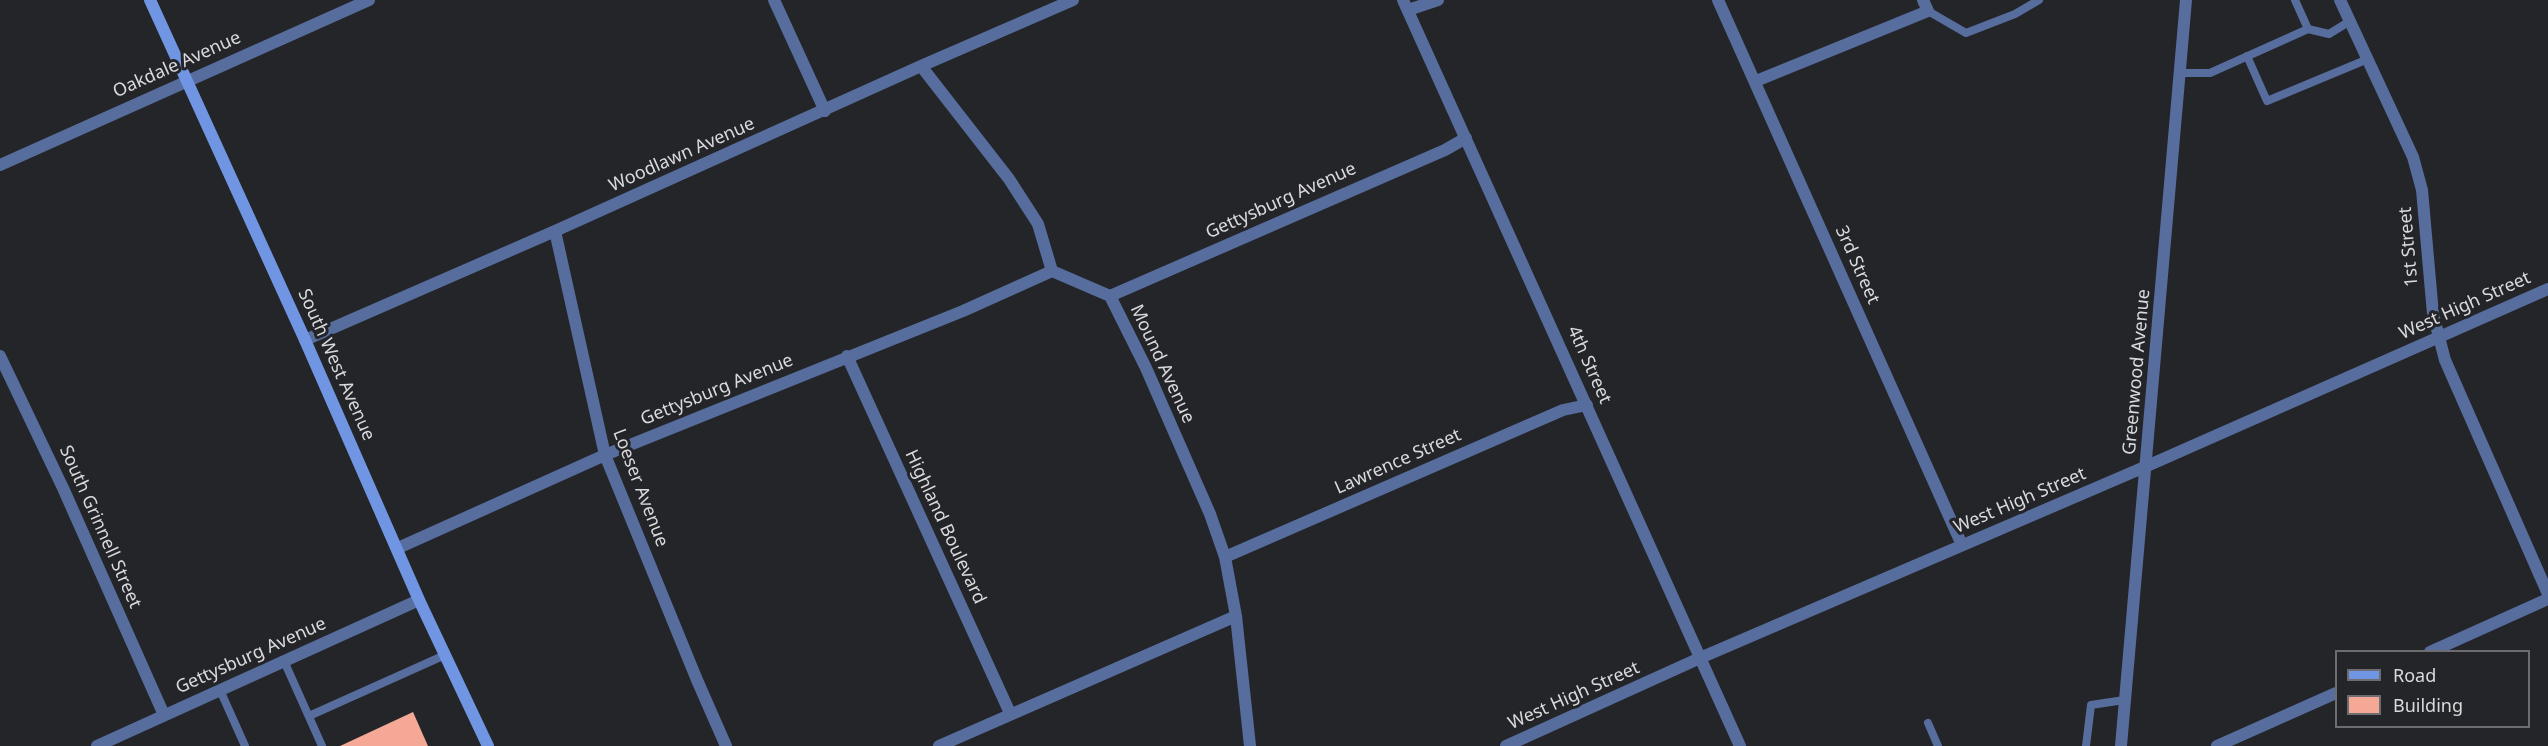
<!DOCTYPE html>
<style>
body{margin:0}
#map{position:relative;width:2548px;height:746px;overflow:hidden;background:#242529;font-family:"Noto Sans",sans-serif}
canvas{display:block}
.legend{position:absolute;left:2335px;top:650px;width:195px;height:78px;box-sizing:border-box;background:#242529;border:2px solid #6d6d71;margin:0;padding:8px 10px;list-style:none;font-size:18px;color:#dadadd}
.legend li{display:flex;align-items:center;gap:12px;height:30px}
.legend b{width:30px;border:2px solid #6d6d71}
</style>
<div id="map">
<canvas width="2548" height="746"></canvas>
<ul class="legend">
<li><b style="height:8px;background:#7095e3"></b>Road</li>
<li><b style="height:16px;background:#f5a895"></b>Building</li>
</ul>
</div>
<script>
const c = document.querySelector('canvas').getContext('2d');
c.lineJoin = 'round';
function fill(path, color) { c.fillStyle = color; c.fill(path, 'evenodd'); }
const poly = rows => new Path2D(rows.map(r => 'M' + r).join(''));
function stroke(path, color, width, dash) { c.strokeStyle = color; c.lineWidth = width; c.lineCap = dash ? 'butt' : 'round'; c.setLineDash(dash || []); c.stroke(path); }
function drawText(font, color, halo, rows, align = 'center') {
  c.font = font + ' "Noto Sans",sans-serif'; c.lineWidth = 6; c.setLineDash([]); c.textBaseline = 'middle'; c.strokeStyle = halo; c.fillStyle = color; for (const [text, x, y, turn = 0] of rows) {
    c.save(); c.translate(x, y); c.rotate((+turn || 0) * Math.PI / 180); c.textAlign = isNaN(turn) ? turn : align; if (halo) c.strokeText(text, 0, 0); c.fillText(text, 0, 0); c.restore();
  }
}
fill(poly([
 [413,712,428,746,340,746]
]), '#f5a895');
stroke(poly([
 [1928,11,1966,33,2015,14,2039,0],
 [2308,29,2329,34,2350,21],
 [2247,56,2267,101,2368,59],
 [2181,73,2210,73,2308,29,2295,0],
 [284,661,322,746],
 [220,690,245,746],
 [309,716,445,655],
 [1928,723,1938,746],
 [2086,746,2091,705,2124,700]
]), '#566d9d', 8);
stroke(poly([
 [774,0,825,111],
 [1718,0,1962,545],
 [2340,0,2413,157,2422,190,2433,314,2445,360,2548,594],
 [1408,10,1438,0],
 [921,66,1009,179,1038,224,1052,271,1110,296,1146,368,1210,514,1225,557,1236,616,1250,746],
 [1756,81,1928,11,1923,0],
 [0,165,369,0],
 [555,231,605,455,697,680,726,746],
 [1110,296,1445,150,1466,138],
 [305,340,555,231,921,66,1073,0],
 [0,356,63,488,164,715],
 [847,356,1010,713],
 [398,548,605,455,963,311,1052,271],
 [1225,557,1563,410,1587,405],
 [2430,652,2548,599],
 [97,746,419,600],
 [939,746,1236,616],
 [2217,746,2336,693]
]), '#566d9d', 12);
stroke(poly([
 [1403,0,1740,746],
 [1506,746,1700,658,2147,466,2548,289],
 [2121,746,2186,0]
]), '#566d9d', 12);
stroke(poly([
 [150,0,305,340,419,600,488,746]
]), '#7095e3', 12);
drawText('18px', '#dadadd', '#242529', [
 ["Oakdale Avenue",177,65,-24],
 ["Woodlawn Avenue",682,155,-24],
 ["Gettysburg Avenue",1281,201,-24],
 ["1st Street",2409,247,-95],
 ["3rd Street",1857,265,66],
 ["West High Street",2465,306,-24],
 ["Mound Avenue",1162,364,65],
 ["South West Avenue",336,365,66],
 ["4th Street",1589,365,66],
 ["Greenwood Avenue",2137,372,-85],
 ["Gettysburg Avenue",717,390,-22],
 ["Lawrence Street",1398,462,-24],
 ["Loeser Avenue",640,488,69],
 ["West High Street",2020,501,-23],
 ["South Grinnell Street",100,527,66],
 ["Highland Boulevard",945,527,65],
 ["Gettysburg Avenue",251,656,-24],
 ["West High Street",1574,696,-24]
]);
</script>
